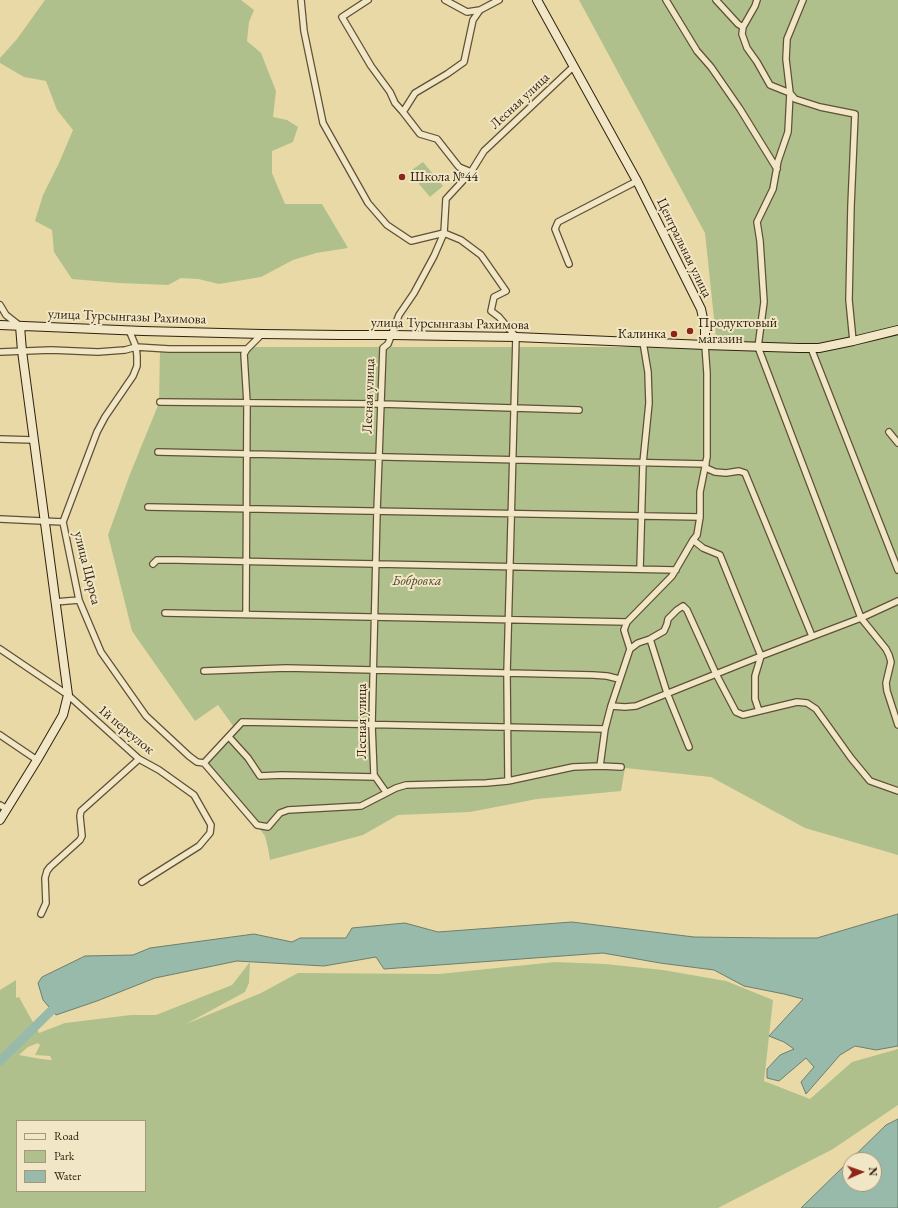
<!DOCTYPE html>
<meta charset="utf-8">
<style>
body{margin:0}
#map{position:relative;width:898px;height:1208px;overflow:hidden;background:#e9d9a6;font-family:"EB Garamond",serif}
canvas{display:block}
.legend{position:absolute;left:16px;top:1120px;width:130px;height:72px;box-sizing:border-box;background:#f1e6c5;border:1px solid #a4987d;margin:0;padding:5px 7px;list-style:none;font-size:12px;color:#312210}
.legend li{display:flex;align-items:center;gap:8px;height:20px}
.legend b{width:20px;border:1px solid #a4987d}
.north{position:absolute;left:842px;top:1152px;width:40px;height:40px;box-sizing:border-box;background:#f1e6c5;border:1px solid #a4987d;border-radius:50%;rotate:88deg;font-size:11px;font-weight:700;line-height:16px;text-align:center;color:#312210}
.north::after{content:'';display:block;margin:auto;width:14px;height:18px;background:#8f2418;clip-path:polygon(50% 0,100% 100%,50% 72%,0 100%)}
</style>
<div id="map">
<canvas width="898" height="1208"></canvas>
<ul class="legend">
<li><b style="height:5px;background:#f1e6c5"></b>Road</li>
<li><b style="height:11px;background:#b0c08c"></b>Park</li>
<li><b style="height:11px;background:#97baaa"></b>Water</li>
</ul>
<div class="north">N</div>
</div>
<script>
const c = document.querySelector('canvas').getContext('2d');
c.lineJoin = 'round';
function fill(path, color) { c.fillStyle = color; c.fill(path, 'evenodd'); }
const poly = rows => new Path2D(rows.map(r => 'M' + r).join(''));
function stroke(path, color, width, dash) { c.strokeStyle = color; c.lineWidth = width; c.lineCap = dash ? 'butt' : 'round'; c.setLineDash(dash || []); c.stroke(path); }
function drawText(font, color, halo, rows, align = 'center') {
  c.font = font + ' "EB Garamond",serif'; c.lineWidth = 4; c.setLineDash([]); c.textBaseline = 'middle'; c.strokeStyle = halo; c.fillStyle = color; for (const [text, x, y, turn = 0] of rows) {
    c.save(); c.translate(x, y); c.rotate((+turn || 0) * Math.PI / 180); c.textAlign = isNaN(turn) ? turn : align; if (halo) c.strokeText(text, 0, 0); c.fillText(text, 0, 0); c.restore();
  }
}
fill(poly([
 [45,0,241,0,254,10,249,22,247,41,261,53,276,91,273,117,287,120,298,127,293,142,272,151,272,173,285,204,322,204,348,248,316,253,293,260,261,277,219,284,198,279,181,278,168,285,119,283,72,279,54,252,52,230,35,221,43,195,59,163,73,130,57,110,46,81,24,77,0,63,0,58,17,39],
 [579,0,898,0,898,855,805,828,711,777,625,768,621,791,537,799,470,812,398,815,363,835,270,860,268,848,265,836,242,806,204,762,236,730,218,705,195,721,132,631,108,535,130,474,159,403,160,347,717,347,705,233],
 [423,162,443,186,430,197,409,172],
 [250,962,249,983,245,992,186,1024,261,993,298,973,439,974,555,962,605,964,663,970,726,981,773,1000,764,1081,810,1099,852,1062,898,1049,898,1105,833,1149,718,1208,0,1208,0,990,16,980,16,998,19,997,39,1033,65,1023,131,1015,156,1015,232,985],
 [38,1043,40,1045,35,1055,50,1056,52,1060,41,1059,19,1055,28,1047],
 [17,1121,145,1121,145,1191,17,1191]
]), '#b0c08c');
const water = poly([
 [898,914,898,1046,876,1050,855,1046,840,1055,806,1094,801,1082,814,1067,806,1058,779,1081,767,1078,767,1069,780,1055,794,1049,784,1042,769,1036,803,999,784,994,744,986,714,970,660,963,603,953,384,969,376,957,324,966,237,961,155,978,97,1001,56,1015,43,1000,38,983,42,977,85,956,133,955,150,948,254,934,292,942,300,938,346,938,352,928,405,923,438,932,572,922,694,937,774,938,817,938,898,914],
 [898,1119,898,1208,801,1208,886,1125,898,1119],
 [850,1160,874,1160,874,1184,850,1184,850,1160]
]);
fill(water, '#97baaa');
stroke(water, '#6e7d6c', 1);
stroke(poly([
 [0,1061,60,1002]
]), '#97baaa', 9);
const street = poly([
 [301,0,304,31,323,123,368,203,387,225,411,241,444,233,461,240,481,255,506,291,494,297,491,311,499,317,516,337,507,673,508,781],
 [368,0,342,17,371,66,390,92,395,103,403,112,415,93,447,74,464,62,473,20,480,10,499,0],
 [445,0,467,12,480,10],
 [666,0,697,51,711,67,740,109,777,169],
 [716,0,738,24,743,27,742,34,747,48,757,62,770,85,790,93,795,99,820,107,855,114,851,206,849,300,853,341],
 [803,0,787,39,786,59,790,93,788,132,778,161,773,189,757,222,760,241,764,302,758,347,861,618,886,649,889,655,891,662,886,683,887,691,898,725],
 [743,27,755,6,757,0],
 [403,112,420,134,437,139,459,167,471,172],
 [569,264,555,229,558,222,637,181],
 [0,305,6,315,20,326],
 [129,330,136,347,137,356,137,366,133,376,105,417,97,432,63,522,79,600,101,652,146,716,189,756,197,762,204,763,257,825,268,827,280,813,288,810,361,806,396,788,406,785,486,783,508,781,573,767,600,766,621,767],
 [811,348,898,570],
 [0,352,51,350,98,352,125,350,136,347,169,349,247,349],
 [160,402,381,404,579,410],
 [889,432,898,443],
 [0,439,33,440],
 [158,452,706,464],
 [706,468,715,472,726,473,739,471,745,473,812,636],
 [148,507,700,517],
 [0,519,63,522],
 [693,540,703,548,720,555,761,656,755,676,755,699,759,711],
 [153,564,157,560,176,560,676,570],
 [640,569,643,463,649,403,648,372,643,342],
 [55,602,79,600],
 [165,613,627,622],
 [246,614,247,403,244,354,247,349,262,334],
 [650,639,664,631,667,624,668,619,677,610,683,606,687,610,716,674,736,712,743,715,797,702,807,703,816,709,851,758,870,781,898,791],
 [0,649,68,695,139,759,159,770,194,795,211,825,210,833,199,846,142,882],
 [630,649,638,643,650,639,667,693,689,747],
 [204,671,286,668,593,675,607,676,619,679],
 [611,706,625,707,636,706,761,656,861,618,898,601],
 [0,735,37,760],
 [229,737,248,758,260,776,282,775,375,777],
 [204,763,242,722,605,729],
 [600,766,605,729,611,706,630,649,624,630,627,622,672,576,693,540,697,535,700,517,700,492,707,457,707,373,705,345],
 [386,792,374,775,372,725,377,511,383,348,388,344,399,315,414,293,434,256,444,233,446,199,471,172,484,151,574,66],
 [0,805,7,809],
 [41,914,46,903,45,878,47,871,50,867,80,840,82,836,80,816,81,811,139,759]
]);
const secondary = poly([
 [537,0,637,181,701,309,705,327,705,345],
 [0,325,143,331,262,334,340,335,392,335,516,337,705,345,799,348,819,348,853,341,898,330],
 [0,820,37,760,63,715,68,695,22,351,20,326]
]);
stroke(street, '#5f5036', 8);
stroke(secondary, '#312210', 10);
stroke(street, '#f1e6c5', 5.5);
stroke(secondary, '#f1e6c5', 8);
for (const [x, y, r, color] of [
 [402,177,4,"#8f2418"],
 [690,331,4,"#8f2418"],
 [674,334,4,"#8f2418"]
]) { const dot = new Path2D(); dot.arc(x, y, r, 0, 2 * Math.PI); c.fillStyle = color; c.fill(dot); stroke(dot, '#f1e6c5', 1.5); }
drawText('14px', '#312210', '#f1e6c5', [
 ["Лесная улица",520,101,-43],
 ["Центральная улица",684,248,64],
 ["улица Турсынгазы Рахимова",127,317,2],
 ["улица Турсынгазы Рахимова",450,324,1],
 ["Лесная улица",369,396,-88],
 ["улица Щорса",87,568,76],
 ["Лесная улица",362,721,-90],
 ["1й переулок",126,730,40]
]);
drawText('14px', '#312210', '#f1e6c5', [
 ["Школа №44",410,177],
 ["Продуктовый",698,323],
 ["магазин",698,339],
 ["Калинка",666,334,"right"]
], 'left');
drawText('italic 14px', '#514a2f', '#f1e6c5', [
 ["Бобровка",417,581]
]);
</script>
